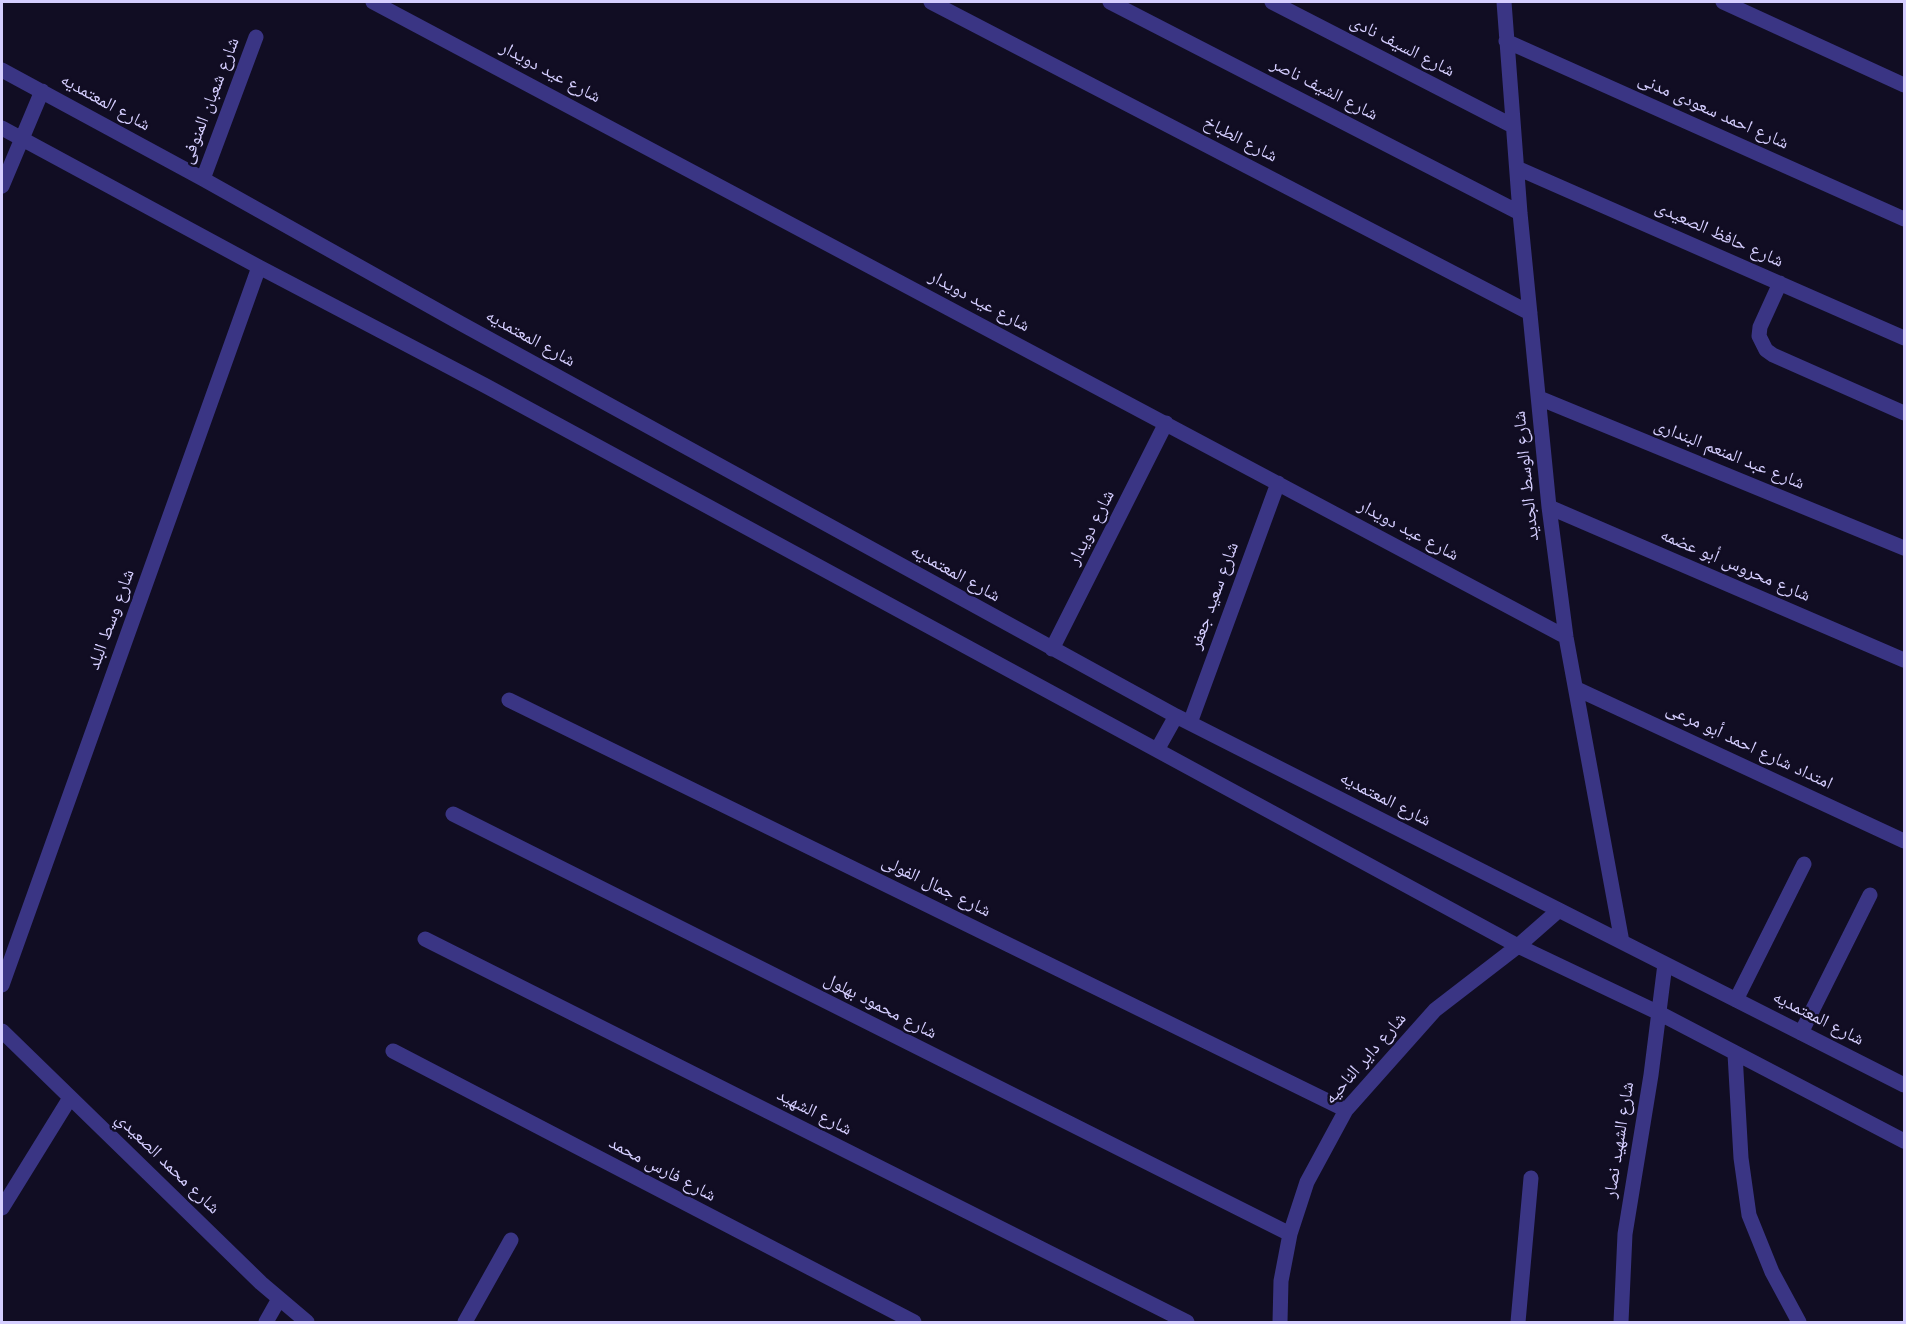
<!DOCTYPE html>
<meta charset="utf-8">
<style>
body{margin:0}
#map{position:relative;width:1906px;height:1324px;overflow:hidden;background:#110d23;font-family:Jost,sans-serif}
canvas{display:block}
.frame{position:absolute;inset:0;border:3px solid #d5ceff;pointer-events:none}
</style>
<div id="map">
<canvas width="1906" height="1324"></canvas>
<div class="frame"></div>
</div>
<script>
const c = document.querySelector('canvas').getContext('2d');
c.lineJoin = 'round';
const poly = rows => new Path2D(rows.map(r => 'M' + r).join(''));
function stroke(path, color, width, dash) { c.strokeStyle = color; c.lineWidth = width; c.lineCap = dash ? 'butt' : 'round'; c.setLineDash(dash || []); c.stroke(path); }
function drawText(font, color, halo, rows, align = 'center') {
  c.font = font + ' Jost,"Noto Naskh Arabic",sans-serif'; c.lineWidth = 5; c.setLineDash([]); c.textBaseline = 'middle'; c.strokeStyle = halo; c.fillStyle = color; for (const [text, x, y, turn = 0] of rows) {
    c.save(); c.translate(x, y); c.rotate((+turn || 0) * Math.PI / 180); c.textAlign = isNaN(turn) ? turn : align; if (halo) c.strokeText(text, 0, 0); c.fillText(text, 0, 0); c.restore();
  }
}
stroke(poly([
 [373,2,1566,637],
 [931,2,1530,313],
 [1110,2,1520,213],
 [1272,2,1513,126],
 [1504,2,1520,213,1549,507,1566,637,1622,942],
 [1723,2,1904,85],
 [1506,41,1904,219],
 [2,70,203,179,460,323,1176,716,1904,1085],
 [2,128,259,267,486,386,1518,946,1659,1013,1904,1141],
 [1517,168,1904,338],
 [203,179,256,37],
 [2,186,42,91],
 [1780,283,1760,327,1759,336,1766,350,1773,355,1904,413],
 [1539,398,1904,548],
 [1549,507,1904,660],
 [1052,649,1166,423],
 [1577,689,1904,841],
 [509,700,1346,1110],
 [1190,723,1278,483],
 [1157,750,1176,716],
 [453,814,1290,1234],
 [425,939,1187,1322],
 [2,985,259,267],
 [1736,1000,1804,864],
 [2,1031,261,1283,307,1322],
 [1801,1033,1870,895],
 [393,1051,914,1322],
 [1735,1054,1741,1158,1749,1215,1772,1272,1799,1322],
 [2,1208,70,1098],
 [266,1322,279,1299],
 [465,1322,511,1240],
 [1280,1322,1281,1281,1290,1234,1307,1182,1346,1110,1435,1010,1518,946,1559,910],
 [1518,1322,1531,1178],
 [1621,1322,1625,1234,1651,1075,1665,964]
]), '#3a3584', 15);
drawText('18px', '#d5ceff', '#110d23', [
 ["شارع السيف نادى",1402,47,27],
 ["شارع عيد دويدار",550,73,28],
 ["شارع الشيف ناصر",1324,90,27],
 ["شارع شعبان المنوفى",211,101,-69],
 ["شارع المعتمديه",105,103,29],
 ["شارع احمد سعودى مدنى",1713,112,24],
 ["شارع الطباخ",1240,140,27],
 ["شارع حافظ الصعيدى",1719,235,24],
 ["شارع عيد دويدار",979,302,28],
 ["شارع المعتمديه",530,339,29],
 ["شارع عبد المنعم البندارى",1729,455,22],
 ["شارع الوسط الجديد",1527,476,-96],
 ["شارع دويدار",1092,528,-63],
 ["شارع عيد دويدار",1408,531,28],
 ["شارع محروس أبو عضمه",1735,566,23],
 ["شارع المعتمديه",955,574,29],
 ["شارع سعيد جعفر",1215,596,-70],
 ["شارع وسط البلد",112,620,-70],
 ["امتداد شارع احمد أبو مرعى",1749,747,25],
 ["شارع المعتمديه",1385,800,27],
 ["شارع جمال الفولى",936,887,26],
 ["شارع محمود بهلول",880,1007,27],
 ["شارع المعتمديه",1818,1019,27],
 ["شارع داير الناحيه",1366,1059,-49],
 ["شارع الشهيد",814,1113,27],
 ["شارع الشهيد نصار",1620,1140,-81],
 ["شارع محمد الصعيدي",167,1164,44],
 ["شارع فارس محمد",662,1170,28]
]);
</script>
